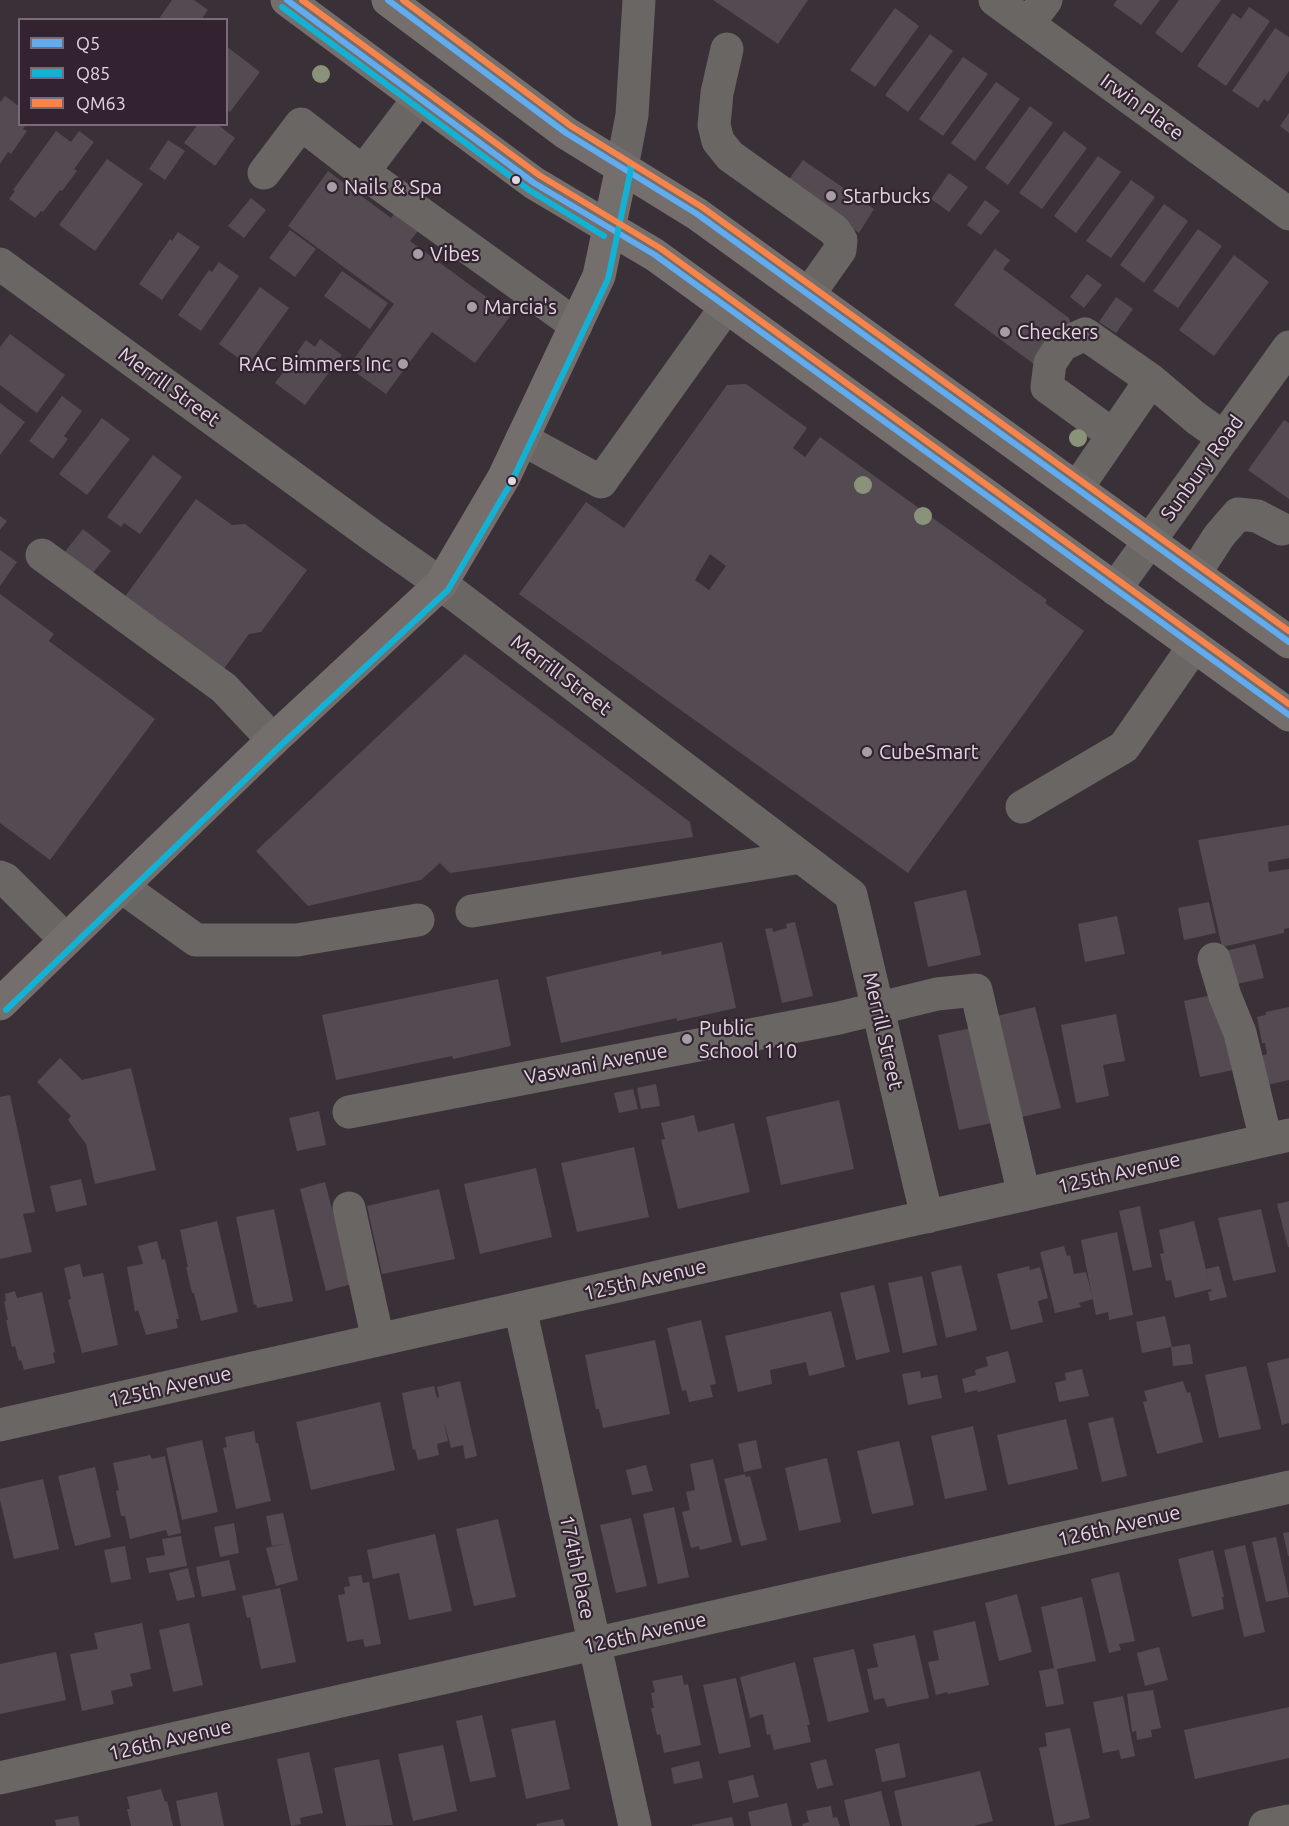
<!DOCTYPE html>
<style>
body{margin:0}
#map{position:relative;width:1289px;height:1826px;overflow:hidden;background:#3a3038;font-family:Ubuntu,sans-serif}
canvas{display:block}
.legend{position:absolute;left:18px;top:18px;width:210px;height:108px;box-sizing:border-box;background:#332331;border:2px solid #796b77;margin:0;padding:8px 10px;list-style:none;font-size:18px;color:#e2d7e1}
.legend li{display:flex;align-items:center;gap:12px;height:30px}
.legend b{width:30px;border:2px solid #796b77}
</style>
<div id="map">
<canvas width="1289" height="1826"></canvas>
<ul class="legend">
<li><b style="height:8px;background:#60acee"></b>Q5</li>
<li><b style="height:8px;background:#13b2d5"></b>Q85</li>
<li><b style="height:8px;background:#f8844c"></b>QM63</li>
</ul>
</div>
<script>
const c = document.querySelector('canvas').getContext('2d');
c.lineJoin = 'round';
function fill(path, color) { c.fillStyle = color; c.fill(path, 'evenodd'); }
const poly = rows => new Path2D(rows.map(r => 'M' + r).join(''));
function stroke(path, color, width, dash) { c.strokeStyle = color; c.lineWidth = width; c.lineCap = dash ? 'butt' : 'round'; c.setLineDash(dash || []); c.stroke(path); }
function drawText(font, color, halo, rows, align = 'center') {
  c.font = font + ' Ubuntu,sans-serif'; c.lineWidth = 4.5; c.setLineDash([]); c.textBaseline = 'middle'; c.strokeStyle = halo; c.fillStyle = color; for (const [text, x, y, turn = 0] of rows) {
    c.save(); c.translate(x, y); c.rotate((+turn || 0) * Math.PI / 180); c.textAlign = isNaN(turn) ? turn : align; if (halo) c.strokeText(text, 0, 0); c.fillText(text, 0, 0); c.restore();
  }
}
fill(poly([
 [172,0,194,0,208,10,201,20,158,20],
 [713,0,808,0,778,44],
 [1117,0,1160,0,1141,25,1113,5],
 [1179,0,1221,0,1182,53,1155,33],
 [1249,7,1270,21,1226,86,1197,66,1233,13,1241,19],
 [895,8,919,26,875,87,850,70],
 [1275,28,1289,37,1289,71,1268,102,1264,99,1258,108,1232,91],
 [930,34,953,51,908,112,885,95],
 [226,46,260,72,230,112,226,109],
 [963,57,988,74,943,136,919,119],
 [996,82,1020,99,975,161,951,143],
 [5,96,20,107,20,124,26,124,23,129,27,131,11,154,8,152,0,164,0,102],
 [1030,106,1053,123,1008,185,985,168],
 [1289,113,1289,133,1280,126],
 [198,124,217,124,235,138,215,166,184,143],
 [56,131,71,142,79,131,94,142,74,169,77,171,62,191,60,190,43,212,41,211,35,218,9,199,15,191,13,190],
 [1064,131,1087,148,1042,209,1019,193],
 [168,140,185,151,165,180,149,169],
 [1098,156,1121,172,1076,233,1054,216],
 [107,159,143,184,95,251,59,225],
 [803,160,874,209,859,233,787,182],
 [328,171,391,218,394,214,418,231,410,241,511,315,475,363,432,332,386,394,348,367,394,304,288,226],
 [949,173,968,187,949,212,931,199],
 [1131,180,1155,197,1111,258,1086,241],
 [251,198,266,210,244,238,228,226],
 [985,200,1000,211,981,235,967,225],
 [1164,204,1188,221,1144,283,1120,265],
 [1198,229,1222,246,1178,308,1153,291],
 [290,230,316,249,295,277,269,258],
 [178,232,200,247,162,300,139,284,170,239,172,241],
 [995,249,1010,260,1003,269,1069,318,1073,330,1035,365,954,305],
 [1234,255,1269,282,1214,356,1179,330],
 [219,262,239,276,201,331,178,315,209,270,212,272],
 [342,271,388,303,370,329,324,296],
 [1087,274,1102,285,1084,308,1070,297],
 [260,287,289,308,248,365,219,344],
 [1116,297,1133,309,1116,333,1099,322],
 [10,334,65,375,37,413,0,385,0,347],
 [320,339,342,355,305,405,275,383,306,340,315,347],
 [746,384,807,428,793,448,805,457,820,437,1047,600,1045,603,1084,631,908,873,519,594,586,502,624,528,727,385],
 [710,554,726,566,709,590,695,580],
 [62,396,82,411,64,436,68,439,53,459,29,441],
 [0,403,25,422,0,455],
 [102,418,130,439,87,495,59,474],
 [1284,420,1289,423,1289,499,1248,470],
 [153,455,182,477,140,534,124,523,121,527,107,517],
 [196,499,232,525,245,524,307,570,261,632,249,634,223,670,124,598],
 [0,516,7,521,0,530],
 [83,529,111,551,91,575,64,553],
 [0,550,17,562,0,586],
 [0,594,54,634,49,641,155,719,50,860,0,823],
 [465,654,690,822,693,837,450,873,440,863,421,880,308,906,256,851],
 [1289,825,1289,858,1268,862,1269,872,1289,869,1289,928,1284,929,1284,933,1222,947,1198,840],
 [966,890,981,955,928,967,914,902],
 [1209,902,1216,933,1184,940,1178,908],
 [1117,916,1125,954,1085,962,1078,924],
 [795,922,813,996,782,1003,765,929,772,928,773,932,787,928,786,924],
 [722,942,736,1008,677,1021,677,1018,561,1043,546,977,661,951,662,955],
 [1255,944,1264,978,1233,985,1225,951],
 [498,979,511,1046,453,1059,452,1056,336,1080,322,1015],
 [1217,994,1233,1070,1200,1077,1184,1001],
 [1035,1007,1061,1108,1017,1118,993,1017],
 [1289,1007,1289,1080,1267,1085,1261,1056,1267,1054,1265,1043,1262,1043,1257,1017,1266,1015,1266,1012],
 [1116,1014,1125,1061,1103,1065,1109,1096,1076,1103,1061,1025],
 [981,1026,1001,1121,959,1130,938,1035],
 [60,1058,82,1080,131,1068,156,1170,95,1184,86,1144,68,1120,71,1116,37,1082],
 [656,1084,660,1106,641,1109,637,1088],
 [633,1089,638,1109,619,1113,614,1093],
 [10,1095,35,1212,23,1214,32,1252,0,1259,0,1097],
 [839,1100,854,1169,781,1185,766,1117],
 [319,1111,326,1145,297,1151,289,1118],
 [694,1115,698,1132,734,1123,750,1192,678,1209,661,1140,665,1139,661,1123],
 [634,1147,649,1217,577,1232,561,1163],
 [536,1168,552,1237,480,1254,464,1184],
 [81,1179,87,1205,56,1212,50,1186],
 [325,1182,334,1217,342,1215,359,1282,326,1291,300,1189],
 [439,1189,455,1259,382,1274,367,1206],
 [1289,1201,1289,1247,1288,1247,1277,1204],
 [1140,1206,1152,1267,1133,1271,1119,1211],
 [274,1209,293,1301,257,1308,256,1304,254,1305,236,1217],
 [1261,1209,1276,1272,1233,1281,1218,1218],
 [217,1221,238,1312,201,1321,194,1293,192,1293,186,1267,188,1267,180,1230],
 [1194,1221,1210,1286,1206,1269,1219,1266,1227,1297,1210,1301,1208,1292,1212,1291,1211,1289,1175,1298,1171,1280,1166,1281,1160,1254,1164,1253,1159,1230],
 [1117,1232,1133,1315,1109,1320,1108,1312,1096,1315,1081,1240],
 [157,1241,162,1260,165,1259,179,1319,176,1319,178,1328,146,1335,138,1310,135,1312,127,1267,143,1264,138,1246],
 [1064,1246,1067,1256,1070,1255,1074,1274,1086,1272,1093,1299,1079,1303,1081,1307,1055,1313,1040,1252],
 [80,1264,83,1277,103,1273,118,1345,82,1353,68,1300,71,1299,64,1268],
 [961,1265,977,1330,946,1338,931,1272],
 [1029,1266,1030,1270,1040,1267,1048,1298,1038,1301,1043,1322,1011,1330,997,1274],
 [922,1276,937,1345,903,1353,888,1283],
 [874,1285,890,1352,856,1360,840,1293],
 [15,1291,17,1298,42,1292,55,1352,53,1353,55,1363,24,1370,21,1360,19,1361,15,1346,12,1347,6,1320,8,1320,4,1302,6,1301,5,1294],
 [831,1311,845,1367,809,1376,806,1362,770,1370,772,1384,738,1392,725,1336],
 [1165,1316,1172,1347,1190,1344,1193,1364,1173,1366,1171,1347,1142,1353,1136,1322],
 [701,1320,716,1384,710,1385,713,1397,689,1402,686,1390,682,1391,667,1328],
 [655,1340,670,1414,603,1428,599,1409,596,1409,585,1355],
 [1008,1351,1016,1382,978,1392,977,1390,965,1393,962,1379,976,1375,975,1370,988,1366,986,1357],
 [1289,1358,1289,1423,1282,1425,1267,1363],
 [1246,1366,1261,1429,1219,1438,1205,1375],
 [1082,1369,1089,1396,1059,1402,1055,1383,1066,1380,1065,1373],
 [920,1371,921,1378,937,1375,942,1398,908,1405,902,1374],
 [460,1381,477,1456,465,1459,463,1445,451,1448,444,1421,448,1441,437,1444,439,1455,418,1460,415,1449,413,1450,402,1393,434,1386,437,1398,439,1397,437,1387],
 [1183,1381,1187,1393,1190,1392,1203,1442,1157,1454,1143,1402,1147,1401,1144,1391],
 [380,1402,395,1470,311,1490,296,1422],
 [1113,1417,1127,1476,1102,1482,1088,1423],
 [1066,1419,1078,1469,1008,1485,997,1435],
 [973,1426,987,1490,945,1499,931,1436],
 [254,1431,256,1443,258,1443,271,1501,236,1509,223,1448,227,1447,225,1437],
 [202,1440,218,1512,182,1520,166,1448],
 [756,1440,762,1468,744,1472,738,1444],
 [899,1441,914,1505,872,1514,857,1451],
 [150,1455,152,1459,165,1456,181,1533,168,1536,166,1530,130,1539,125,1516,121,1516,116,1491,119,1490,113,1463],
 [827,1458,841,1522,799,1531,785,1468],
 [713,1459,732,1542,700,1550,699,1546,691,1548,682,1512,690,1510,686,1492,695,1490,690,1464],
 [646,1465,653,1491,632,1495,626,1470],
 [95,1467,111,1537,75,1546,58,1476],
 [745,1474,746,1477,750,1476,767,1540,741,1546,724,1479],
 [43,1479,59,1549,14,1559,0,1500,0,1489],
 [674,1507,689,1577,658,1584,643,1514],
 [283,1513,298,1580,276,1586,266,1548,284,1544,272,1546,266,1516],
 [631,1518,647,1586,616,1593,600,1525],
 [498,1519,516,1597,474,1606,456,1529],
 [234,1523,239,1553,220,1557,214,1527],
 [1289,1532,1289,1556,1288,1556,1283,1533],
 [435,1534,452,1611,409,1620,399,1573,373,1579,367,1550],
 [181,1536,187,1566,149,1573,146,1558,165,1555,162,1539],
 [1276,1537,1289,1597,1266,1602,1252,1542],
 [1245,1545,1265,1632,1244,1637,1224,1550],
 [125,1546,131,1579,111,1583,104,1550],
 [1213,1550,1224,1597,1222,1597,1224,1609,1192,1617,1178,1559],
 [229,1560,236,1590,202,1597,196,1567],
 [188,1568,195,1597,177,1601,169,1573],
 [1119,1572,1135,1641,1119,1644,1121,1650,1109,1653,1091,1579],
 [361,1575,363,1583,369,1582,381,1644,365,1647,363,1639,347,1642,338,1595,345,1594,344,1587,350,1586,348,1577],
 [280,1588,296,1662,261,1669,250,1617,247,1618,242,1596],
 [1017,1594,1032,1652,999,1661,985,1603],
 [1082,1597,1096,1661,1057,1669,1064,1704,1046,1707,1039,1671,1054,1668,1041,1607],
 [975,1621,989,1685,948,1694,947,1692,936,1695,928,1662,939,1660,933,1631],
 [142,1623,151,1669,130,1674,133,1686,111,1691,114,1704,82,1711,70,1654,98,1649,94,1633],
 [189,1623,203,1685,173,1692,159,1630],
 [915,1635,929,1698,887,1707,884,1698,874,1700,867,1669,878,1667,873,1644],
 [1159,1647,1168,1680,1145,1686,1137,1653],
 [854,1649,869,1712,828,1722,813,1658],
 [56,1652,66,1700,0,1714,0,1664],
 [795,1662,810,1725,807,1725,811,1742,774,1750,770,1734,767,1735,763,1714,750,1718,740,1677],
 [682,1675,684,1685,688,1684,701,1745,664,1753,660,1734,657,1735,651,1708,654,1708,651,1693,655,1692,652,1681],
 [736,1678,751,1747,719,1754,703,1685],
 [1153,1690,1161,1728,1151,1730,1152,1737,1137,1740,1136,1731,1132,1732,1127,1694],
 [1123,1696,1135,1756,1121,1759,1119,1750,1103,1753,1093,1702],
 [1289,1707,1289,1758,1195,1779,1184,1730],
 [482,1715,496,1777,470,1782,456,1721],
 [555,1720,570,1789,526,1799,511,1729],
 [1070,1728,1090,1818,1055,1826,1039,1748,1047,1746,1045,1733],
 [899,1743,906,1777,882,1782,875,1749],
 [443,1745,457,1811,413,1821,398,1754],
 [309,1752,323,1813,300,1818,301,1824,291,1826,277,1759],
 [379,1759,393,1825,346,1826,334,1768],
 [826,1759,833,1785,817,1789,810,1763],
 [699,1761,703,1778,674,1784,671,1768],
 [980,1771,993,1821,973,1826,902,1826,894,1791],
 [753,1775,759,1797,733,1803,728,1781],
 [161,1789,165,1802,167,1801,173,1826,131,1826,127,1809,130,1809,127,1797],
 [881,1791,890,1826,850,1826,844,1800],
 [217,1792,224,1826,181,1826,176,1801],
 [787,1803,792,1826,751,1826,748,1812],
 [831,1806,833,1818,837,1817,840,1826,803,1826,802,1824,809,1822,806,1811],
 [78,1816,80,1826,56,1826,55,1820],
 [732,1817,734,1826,692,1826,692,1825],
 [563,1819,565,1826,537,1826,536,1824]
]), '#544b52');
stroke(poly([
 [995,0,1289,214],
 [1028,24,1046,0],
 [727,49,717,93,714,125,718,141,730,156,834,230,841,240,840,250,809,294],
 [419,98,363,172,576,325],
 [622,167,632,115,639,0],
 [264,173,301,124,363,172],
 [0,264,373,536,441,584,851,895,927,1217],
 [1113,435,1047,387,1050,363,1062,345,1085,334,1151,380],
 [522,439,601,482,726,307],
 [1077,488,1151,380,1196,418,1224,438],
 [42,555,224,688,273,740],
 [1195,573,1219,536,1238,514,1257,516,1282,529],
 [1115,589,1289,347],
 [1022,807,1124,747,1194,646],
 [0,877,5,879,66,940],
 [122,887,196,940,297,940,418,920],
 [472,911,801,857],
 [1214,959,1225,996,1240,1033,1266,1140],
 [349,1112,839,1018,937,994,976,990,1024,1195],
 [349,1208,378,1340],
 [520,1308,635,1826],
 [0,1425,1289,1135],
 [0,1778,1289,1487],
 [1265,1826,1289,1821]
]), '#696663', 33);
stroke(poly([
 [287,0,534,183,655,255,1289,715],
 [388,0,566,133,697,214,1289,642],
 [0,1004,273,740,441,584,504,477,599,276,622,167]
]), '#746e6c', 33);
stroke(poly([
 [287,0,534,183,655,255,1289,715],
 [388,0,566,133,697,214,1289,642]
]), '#60acee', 6);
stroke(poly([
 [282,7,529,190,604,236],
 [6,1010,279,747,448,590,512,481,608,279,631,169,629,162,571,126,403,0]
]), '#13b2d5', 6);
stroke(poly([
 [302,0,539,175,660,248,1289,704],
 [403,0,571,126,702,207,1289,631]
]), '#f8844c', 6);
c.fillStyle = '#8a9279';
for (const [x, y] of [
 [321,74],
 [1078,438],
 [863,485],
 [923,516]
]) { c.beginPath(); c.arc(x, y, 9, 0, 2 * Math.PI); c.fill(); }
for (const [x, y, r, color] of [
 [516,180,5,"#e2d7e1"],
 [332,187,6,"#a79da6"],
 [831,196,6,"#a79da6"],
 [418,254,6,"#a79da6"],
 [472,307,6,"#a79da6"],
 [1005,332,6,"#a79da6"],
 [403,364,6,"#a79da6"],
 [512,481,5,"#e2d7e1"],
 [867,752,6,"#a79da6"],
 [687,1039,6,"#a79da6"]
]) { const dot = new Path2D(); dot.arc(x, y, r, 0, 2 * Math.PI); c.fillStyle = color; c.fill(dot); stroke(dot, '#332331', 2); }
drawText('20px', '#e2d7e1', '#332331', [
 ["Irwin Place",1142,107,36],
 ["Merrill Street",169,387,36],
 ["Sunbury Road",1202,468,-54],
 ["Merrill Street",561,675,37],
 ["Merrill Street",883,1031,77],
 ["Vaswani Avenue",596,1064,-11],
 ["125th Avenue",1119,1173,-13],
 ["125th Avenue",645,1280,-13],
 ["125th Avenue",170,1387,-13],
 ["126th Avenue",1119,1526,-13],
 ["174th Place",577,1567,78],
 ["126th Avenue",645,1633,-13],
 ["126th Avenue",170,1740,-13]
]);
drawText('20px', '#e2d7e1', '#332331', [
 ["Nails & Spa",344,187],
 ["Starbucks",843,196],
 ["Vibes",430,254],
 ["Marcia's",484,307],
 ["Checkers",1017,332],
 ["RAC Bimmers Inc",391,364,"right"],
 ["CubeSmart",879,752],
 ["Public",699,1028],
 ["School 110",699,1051]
], 'left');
</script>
